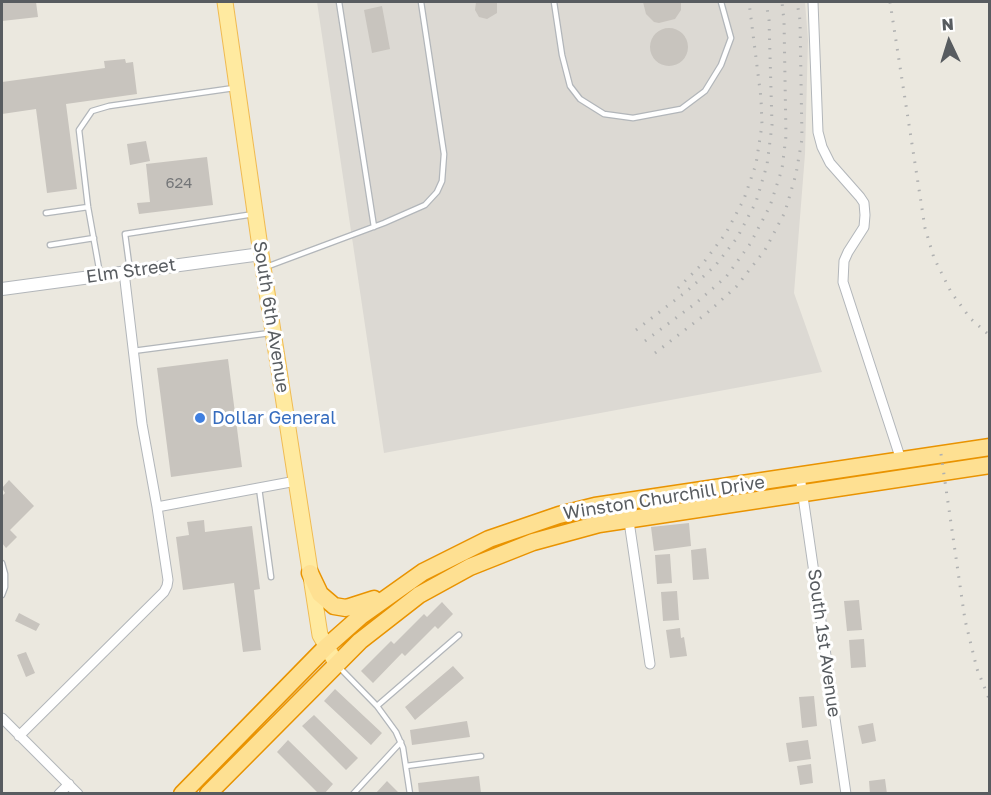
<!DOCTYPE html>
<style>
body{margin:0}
#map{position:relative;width:991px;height:795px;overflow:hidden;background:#ebe8df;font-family:"Golos Text",sans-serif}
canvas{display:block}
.frame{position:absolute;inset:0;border:3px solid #585c60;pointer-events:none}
.north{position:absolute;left:919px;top:12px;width:60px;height:60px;-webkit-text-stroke:4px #fff;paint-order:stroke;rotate:356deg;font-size:16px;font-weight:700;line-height:24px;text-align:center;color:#585c60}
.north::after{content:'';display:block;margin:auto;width:21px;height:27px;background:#585c60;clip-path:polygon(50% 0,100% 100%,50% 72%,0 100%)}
</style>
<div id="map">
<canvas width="991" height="795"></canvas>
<div class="frame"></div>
<div class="north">N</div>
</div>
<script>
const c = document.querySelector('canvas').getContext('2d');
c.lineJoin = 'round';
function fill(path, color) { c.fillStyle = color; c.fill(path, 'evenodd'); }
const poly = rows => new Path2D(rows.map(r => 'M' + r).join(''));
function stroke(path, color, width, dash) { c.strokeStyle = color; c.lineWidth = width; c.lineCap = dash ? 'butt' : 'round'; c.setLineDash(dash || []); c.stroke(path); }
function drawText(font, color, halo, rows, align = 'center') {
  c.font = font + ' "Golos Text",sans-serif'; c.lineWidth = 6; c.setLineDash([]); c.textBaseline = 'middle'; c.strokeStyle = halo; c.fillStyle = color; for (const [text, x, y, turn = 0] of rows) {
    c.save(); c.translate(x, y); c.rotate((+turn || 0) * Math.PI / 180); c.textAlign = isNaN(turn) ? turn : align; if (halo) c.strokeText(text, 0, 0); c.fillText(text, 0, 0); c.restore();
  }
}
fill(poly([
 [317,2,805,2,808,40,805,154,794,293,822,372,384,453]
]), '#dcd9d3');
fill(poly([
 [2,2,36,2,38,17,2,21],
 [476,2,497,2,497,13,487,19,479,17,475,10],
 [643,2,681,2,681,10,675,19,659,23,654,22,646,14],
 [382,6,390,49,372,53,364,10],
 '650 47a19 19 0 1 1 38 0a19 19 0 1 1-38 0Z',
 [125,59,126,63,133,62,137,94,66,104,77,189,47,193,36,109,2,114,2,82,105,68,104,61],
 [146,141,150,161,130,165,127,144],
 [207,157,213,205,139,214,137,203,150,202,146,164],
 [228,359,242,467,171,477,157,368],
 [9,480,34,506,10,530,17,537,6,548,2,543,2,496,5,493,2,488],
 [204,520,205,532,252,526,260,589,254,590,261,650,243,652,234,583,183,590,176,537,189,535,187,522],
 [689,523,691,546,654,551,651,527],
 [706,548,709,579,693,580,691,550],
 [670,554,672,583,657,584,655,555],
 [677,591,679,620,663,621,661,592],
 [859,600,862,630,847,631,844,601],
 [442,602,453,614,438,629,435,626,405,656,402,653,373,683,361,671,391,641,394,644,424,614,427,617],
 [19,613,40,624,36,631,15,621],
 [680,628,681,638,684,637,687,656,670,658,666,630],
 [864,639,866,667,851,668,849,640],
 [26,652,35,673,26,677,17,655],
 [453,666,464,678,415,720,405,707],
 [335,689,382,733,371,745,324,701],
 [814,696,817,726,802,728,799,697],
 [314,715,358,758,346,770,302,726],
 [467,721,470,737,412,745,410,730],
 [873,723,876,741,862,744,858,726],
 [288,740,333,784,324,794,319,794,277,752],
 [808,740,811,759,789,762,786,743],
 [811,764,813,783,800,785,797,766],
 [479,776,481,793,419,794,418,783],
 [885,779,887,794,870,794,869,781],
 [387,781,400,794,375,794]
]), '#c8c4be');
const service = poly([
 [339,2,374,227],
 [554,2,562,55,570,86,580,99,604,114,633,118,681,109,705,91,721,65,731,38,721,2],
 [46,213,88,207],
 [50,245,94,238],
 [266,267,384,223,425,205,437,192,442,181,444,154,421,2],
 [130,271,125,234,254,214],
 [100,274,88,207,79,130,92,111,109,106,234,88],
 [133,351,270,333],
 [259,488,271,577],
 [2,563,5,574,5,587,2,595],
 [339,667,377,706,396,732,403,748,410,794],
 [377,706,459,635],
 [406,766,481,756],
 [353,794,401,742]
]);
const minor = poly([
 [813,2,818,132,822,147,830,163,860,197,864,203,865,215,864,227,848,252,844,261,843,282,901,460],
 [800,476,846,794],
 [626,501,650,664],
 [157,507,296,481],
 [2,718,78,794],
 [19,736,164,592,167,586,168,580,157,507,142,424,124,272],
 [59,794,69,784]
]);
const tertiary = poly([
 [2,289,261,254]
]);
const primary = poly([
 [225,2,261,254,320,635,336,663]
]);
const trunk = poly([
 [310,573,320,594,334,606,346,608,374,599],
 [182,794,326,647,361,616,423,572,489,539,559,515,595,506,990,447],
 [208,794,360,641,419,595,470,567,533,542,599,524,990,465]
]);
stroke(service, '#b2b6ba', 7);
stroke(minor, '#b2b6ba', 11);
stroke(tertiary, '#b2b6ba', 14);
stroke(primary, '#f0bb53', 17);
stroke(trunk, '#e99301', 19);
stroke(service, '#fff', 4.5);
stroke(minor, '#fff', 9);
stroke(tertiary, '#fff', 12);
stroke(primary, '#ffeaa0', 15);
stroke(trunk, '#fee092', 16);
stroke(poly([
 [890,2,925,228,934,258,951,292,970,318,990,336],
 [678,288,704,262,726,233,744,199,756,164,762,125,761,98,749,2],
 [636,330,687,291,715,266,737,238,756,202,767,165,772,125,769,20,766,2],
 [645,341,696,303,726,277,750,244,770,206,782,169,786,136,784,21,782,2],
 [655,353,707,313,736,287,765,250,785,212,796,174,802,139,800,20,797,2],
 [941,454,965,620,977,669,990,701]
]), '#b0b1b1', 3, [1.5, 8]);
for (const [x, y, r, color] of [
 [200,418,6,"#3f7fe0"]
]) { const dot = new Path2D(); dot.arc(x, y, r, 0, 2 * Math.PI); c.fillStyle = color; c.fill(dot); stroke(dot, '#fff', 2); }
drawText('15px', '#747678', null, [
 ["624",179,183]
]);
drawText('18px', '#585c60', '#fff', [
 ["Elm Street",131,271,-8],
 ["South 6th Avenue",271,317,81],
 ["Winston Churchill Drive",664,498,-9],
 ["South 1st Avenue",824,643,82]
]);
drawText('18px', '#366cbe', '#fff', [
 ["Dollar General",212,418]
], 'left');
</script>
